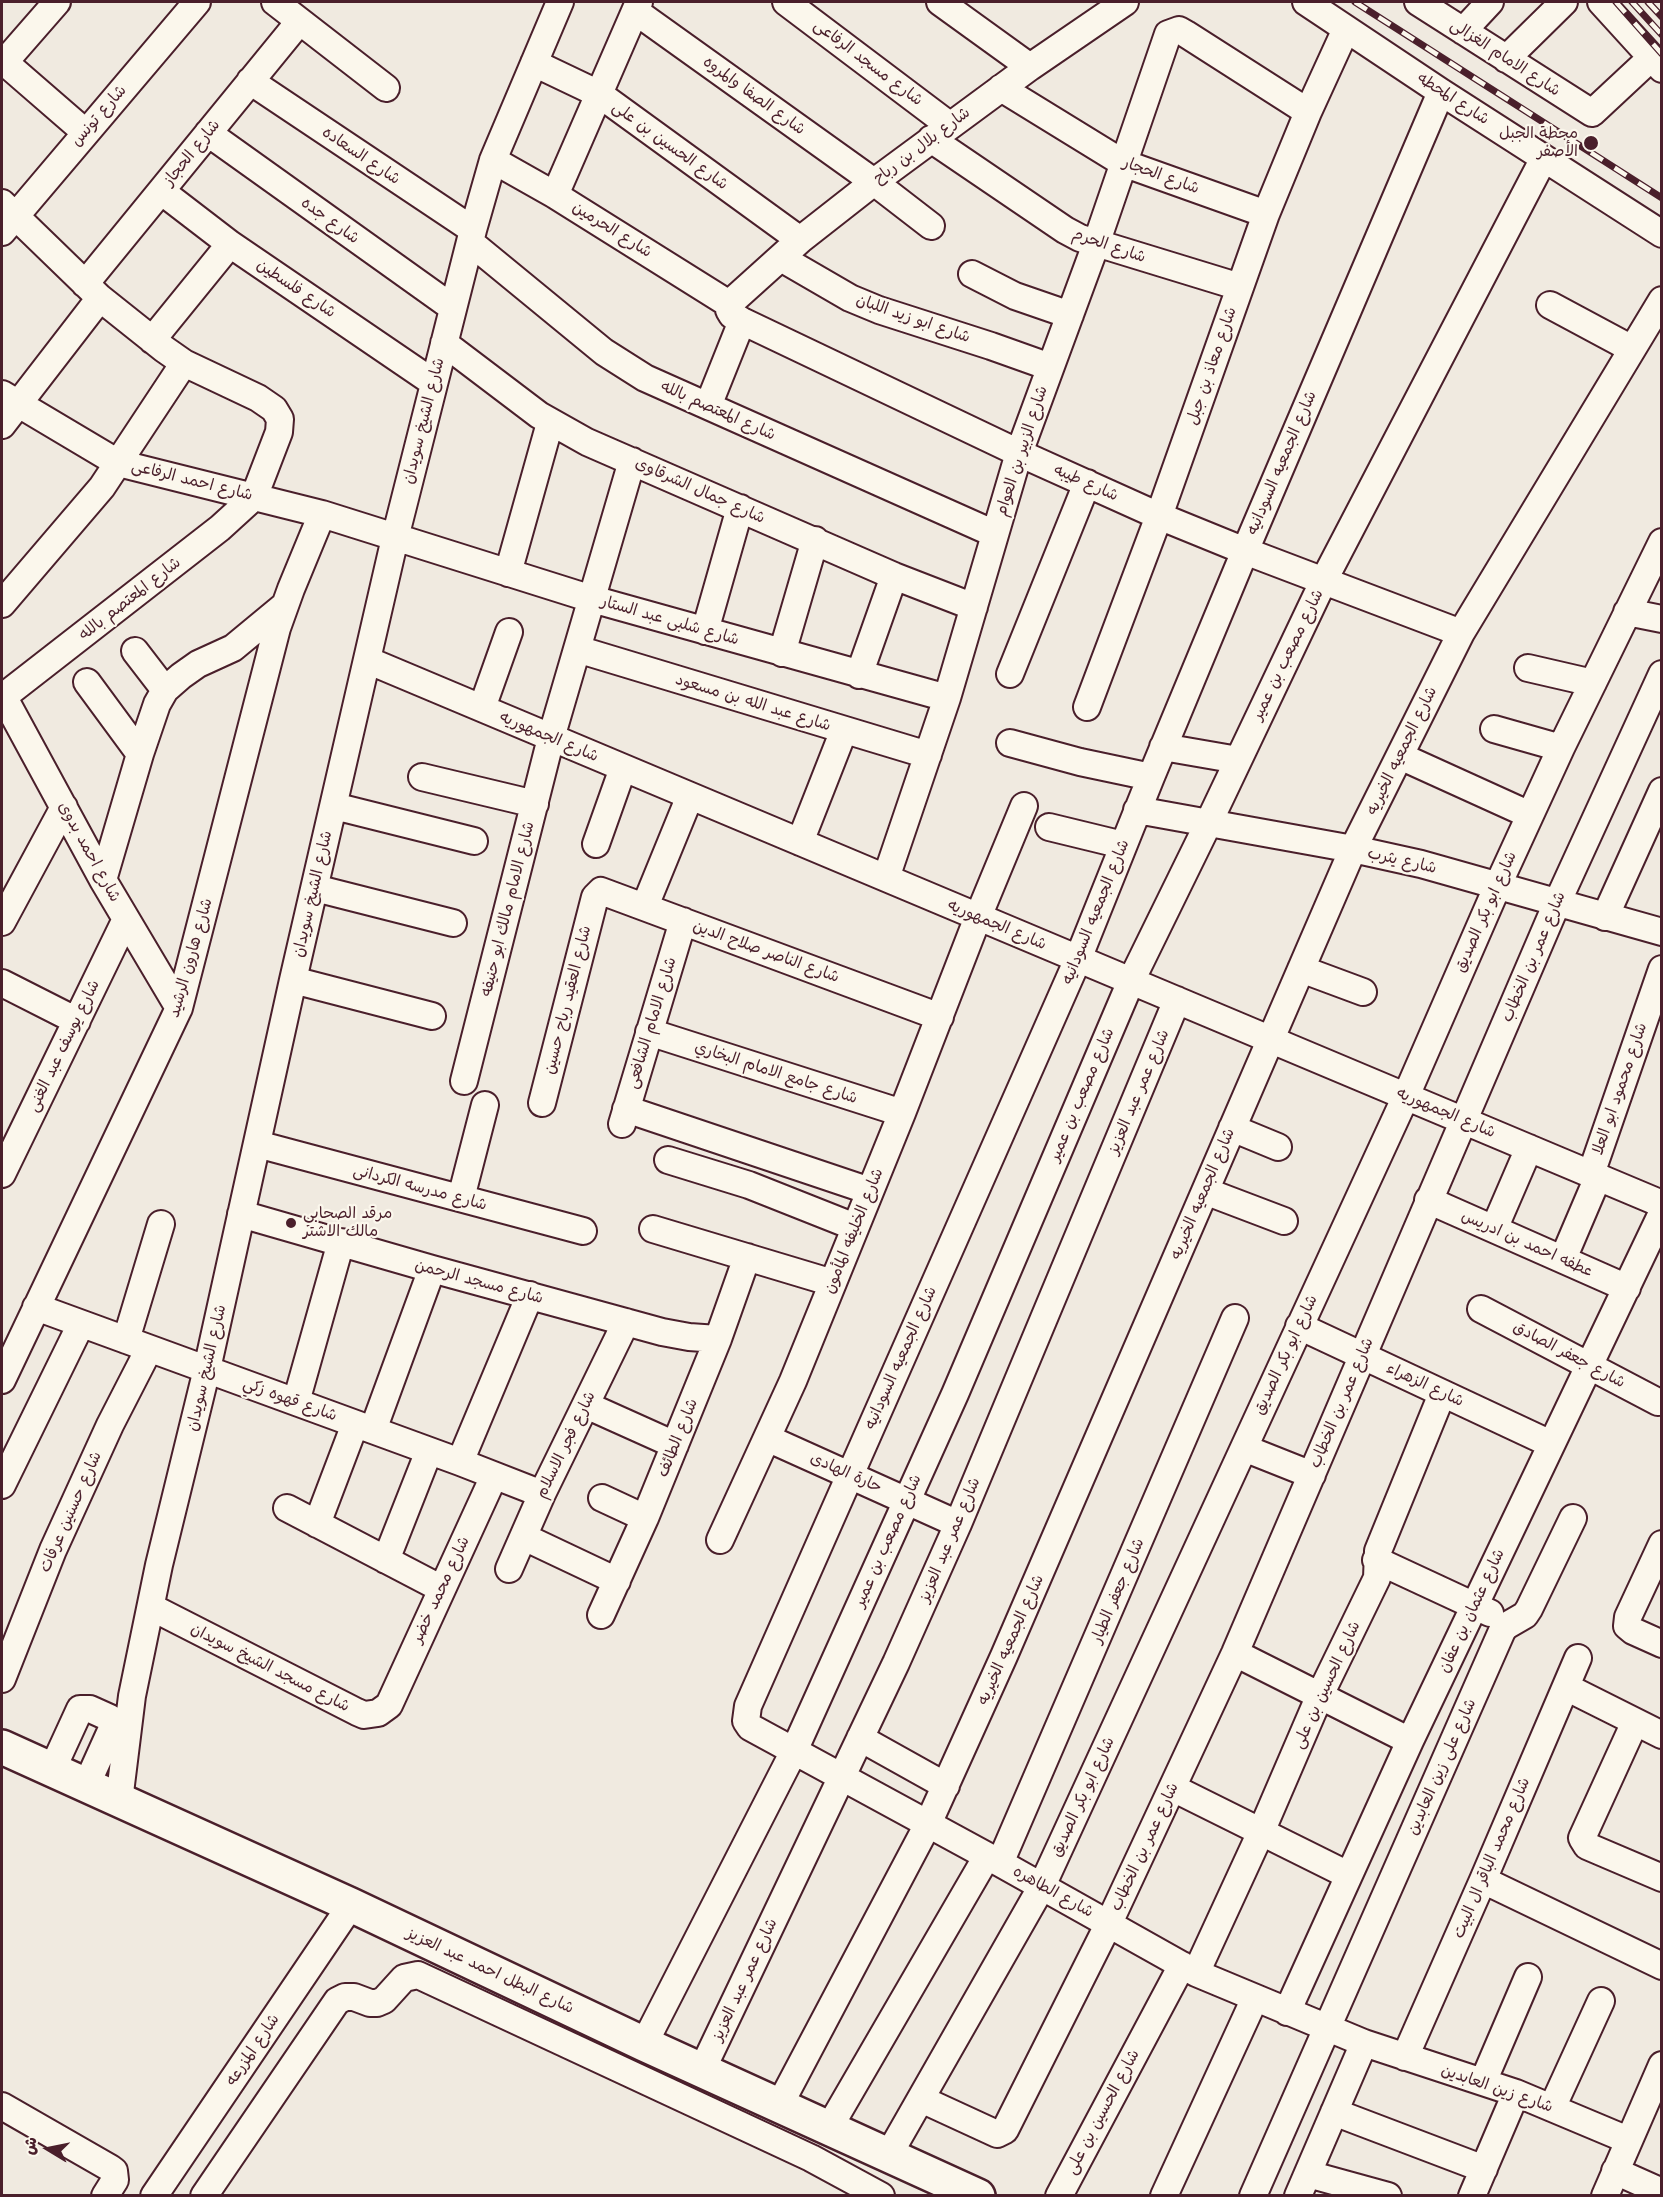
<!DOCTYPE html>
<meta charset="utf-8">
<style>
body{margin:0}
#map{position:relative;width:1663px;height:2197px;overflow:hidden;background:#f0eae0;font-family:"Shantell Sans","Playpen Sans Arabic",sans-serif}
canvas{display:block}
.frame{position:absolute;inset:0;border:3px solid #4a1f2b;pointer-events:none}
.north{position:absolute;left:18px;top:2119px;width:60px;height:60px;-webkit-text-stroke:4px #fbf7ec;paint-order:stroke;rotate:280deg;font-size:16px;font-weight:700;line-height:24px;text-align:center;color:#4a1f2b}
.north::after{content:'';display:block;margin:auto;width:21px;height:27px;background:#4a1f2b;clip-path:polygon(50% 0,100% 100%,50% 72%,0 100%)}
</style>
<div id="map">
<canvas width="1663" height="2197"></canvas>
<div class="frame"></div>
<div class="north">ش</div>
</div>
<script>
const c = document.querySelector('canvas').getContext('2d');
c.lineJoin = 'round';
const poly = rows => new Path2D(rows.map(r => 'M' + r).join(''));
function stroke(path, color, width, dash) { c.strokeStyle = color; c.lineWidth = width; c.lineCap = dash ? 'butt' : 'round'; c.setLineDash(dash || []); c.stroke(path); }
function drawText(font, color, halo, rows, align = 'center') {
  c.font = font + ' "Shantell Sans","Playpen Sans Arabic",sans-serif'; c.lineWidth = 4.5; c.setLineDash([]); c.textBaseline = 'middle'; c.strokeStyle = halo; c.fillStyle = color; for (const [text, x, y, turn = 0] of rows) {
    c.save(); c.translate(x, y); c.rotate((+turn || 0) * Math.PI / 180); c.textAlign = isNaN(turn) ? turn : align; if (halo) c.strokeText(text, 0, 0); c.fillText(text, 0, 0); c.restore();
  }
}
const minor = poly([
 [275,2,386,88],
 [786,2,949,125],
 [940,2,1030,67],
 [1306,2,1441,92,1662,234],
 [1418,2,1592,113,1651,58],
 [1601,2,1662,69],
 [635,11,874,182,931,226],
 [1463,31,1490,2],
 [1506,59,1564,2],
 [2,60,85,132],
 [534,63,599,94,800,240],
 [2,65,57,2],
 [250,81,473,230],
 [1001,88,1123,163,1266,214],
 [1441,92,1245,551,1151,777,1078,959,748,1706,746,1721,750,1727,1000,1863,1196,1973,1364,2043,1516,2093,1628,2140],
 [208,133,453,308],
 [931,139,1065,230,1080,238,1240,287],
 [493,160,555,195,729,304],
 [161,191,230,244,434,383],
 [555,195,639,2],
 [2,203,100,298,164,349,184,363,258,398,274,409,280,419,279,432,254,497,220,528,3,697],
 [2,232,197,2],
 [470,242,604,352,645,378,995,534],
 [781,258,850,298,879,310,991,346,1050,367],
 [972,274,1015,296,1070,315],
 [85,284,299,22],
 [729,304,729,310,732,315,742,321,1019,453,1159,516,1245,551,1461,633],
 [729,304,800,240,874,182,1030,67,1125,2],
 [1550,305,1632,349],
 [152,340,230,244],
 [444,343,539,415,587,442,894,576,974,607],
 [2,394,118,463,322,514,592,599,947,698],
 [708,406,742,321],
 [2,425,100,298],
 [508,573,550,423],
 [2,604,102,487,184,363],
 [1627,612,1662,619],
 [705,631,740,508],
 [577,649,928,755],
 [135,651,165,690],
 [782,653,815,540],
 [367,660,1662,1204],
 [1528,668,1593,683],
 [1010,674,1087,483],
 [859,675,894,576],
 [87,682,140,754],
 [2,694,103,880,179,1008],
 [1087,707,1159,516,1266,214,1308,112,1346,29],
 [482,708,509,632],
 [1494,729,1561,748],
 [1010,743,1080,762,1151,777],
 [1163,747,1238,760],
 [1400,756,1530,815],
 [422,777,535,804],
 [334,806,474,841],
 [1137,810,1353,849,1421,864,1662,932],
 [1049,827,1123,845],
 [800,842,844,730],
 [596,844,623,768],
 [886,878,947,698,1019,453,1096,244,1168,34,1179,30,1186,34,1308,112],
 [103,880,140,754,157,704,165,690,181,676,198,664,233,648,285,605],
 [315,888,453,923],
 [645,906,690,796],
 [1605,917,1662,791],
 [2,922,64,807],
 [1301,969,1363,992],
 [293,980,432,1016],
 [2,983,77,1021],
 [649,1032,902,1113],
 [464,1081,551,738,632,461],
 [542,1103,595,897,601,891,940,1017],
 [626,1109,870,1191],
 [622,1124,683,921],
 [1232,1128,1278,1147],
 [257,1144,583,1231],
 [668,1160,749,1185,855,1227],
 [2,1174,126,919],
 [1591,1174,1662,969],
 [1205,1191,1284,1221],
 [461,1198,485,1105],
 [1428,1200,1627,1288],
 [241,1214,432,1269,662,1332,689,1337,718,1339],
 [653,1229,833,1283],
 [1494,1229,1529,1148],
 [1563,1259,1598,1177],
 [36,1307,460,1462,542,1494],
 [1481,1309,1658,1402],
 [1299,1326,1551,1444],
 [126,1340,161,1224],
 [2,1380,179,1008,277,628,291,589,322,514],
 [296,1402,341,1242],
 [586,1405,675,1445],
 [373,1430,432,1269],
 [767,1438,958,1524],
 [1244,1448,1312,1475],
 [460,1462,530,1295],
 [2,1485,81,1324],
 [602,1498,645,1518],
 [287,1508,442,1589],
 [317,1524,355,1424],
 [524,1537,617,1581],
 [720,1540,793,1381,902,1113,978,917,1024,806],
 [1662,1544,1628,1617,1627,1626,1633,1631,1662,1644],
 [386,1560,429,1451],
 [1376,1560,1490,1613],
 [509,1569,542,1494,626,1322],
 [151,1607,357,1712,364,1715,378,1713,389,1705,494,1476],
 [601,1615,645,1518,718,1339,747,1257],
 [1235,1653,1410,1741],
 [2,1679,53,1550,110,1425,149,1349],
 [1566,1687,1662,1735],
 [1635,1722,1582,1838,1587,1846,1662,1878],
 [860,1738,946,1786],
 [52,1770,80,1709,90,1709,110,1718,114,1724,86,1786],
 [1173,1788,1348,1875],
 [119,1801,132,1696,159,1565,207,1369,293,980,395,538,473,230,493,160,560,2],
 [1000,1863,1235,1318],
 [1483,1880,1662,1966],
 [1196,1973,1261,1832,1320,1695,1377,1578,1378,1551,1442,1394],
 [1287,2012,1410,1741,1662,1213],
 [644,2044,794,1751,955,1394,1131,981,1208,824,1324,580,1544,158],
 [1405,2057,1483,1880,1578,1658],
 [702,2070,896,1663,958,1524,1177,1000],
 [1483,2082,1528,1977],
 [921,2099,997,2134,1005,2130,1109,1923,1235,1653,1557,903,1662,674],
 [2,2106,110,2168,114,2171,115,2180,105,2196],
 [779,2106,928,1824,1004,1656,1353,849,1461,633,1662,300],
 [1552,2108,1601,2001],
 [1334,2112,1484,2169],
 [829,2128,987,1856],
 [888,2156,1042,1886,1406,1096,1498,885,1561,748,1662,542],
 [1615,2171,1662,2192],
 [1308,2174,1388,2196],
 [154,2196,351,1905],
 [204,2196,337,2001,345,1997,354,1997,370,2003,377,2003,384,2000,404,1978,418,1975,811,2158,881,2196],
 [1059,2196,1182,1965],
 [1164,2196,1255,1998],
 [1253,2196,1502,1631,1506,1626,1525,1615,1529,1609,1573,1518],
 [1298,2196,1364,2043],
 [1472,2196,1516,2093],
 [1605,2196,1662,2065]
]);
const major = poly([
 [2,1747,351,1905,644,2044,978,2196]
]);
stroke(minor, '#4a1f2b', 30);
stroke(major, '#4a1f2b', 38);
stroke(minor, '#fbf7ec', 26);
stroke(major, '#fbf7ec', 33);
const rail = poly([
 [1355,2,1662,198],
 [1616,2,1662,54],
 [1632,2,1662,35],
 [1648,2,1662,17]
]);
stroke(rail, '#4a1f2b', 7);
stroke(rail, '#fbf7ec', 4.5, [14]);
for (const [x, y, r, color] of [
 [1591,143,8,"#4a1f2b"],
 [291,1223,6,"#4a1f2b"]
]) { const dot = new Path2D(); dot.arc(x, y, r, 0, 2 * Math.PI); c.fillStyle = color; c.fill(dot); stroke(dot, '#fbf7ec', 2); }
drawText('16px', '#4a1f2b', '#fbf7ec', [
 ["شارع الامام الغزالى",1505,58,33],
 ["شارع مسجد الرفاعى",868,63,37],
 ["شارع الصفا والمروه",754,96,36],
 ["شارع المحطه",1453,99,33],
 ["شارع تونس",99,116,-49],
 ["شارع الحسين بن على",670,146,36],
 ["شارع بلال بن رباح",922,146,-37],
 ["شارع الحجاز",192,153,-51],
 ["شارع السعاده",361,156,34],
 ["شارع الحجار",1161,176,20],
 ["شارع جده",330,221,36],
 ["شارع الحرمين",612,230,32],
 ["شارع الحرم",1109,246,19],
 ["شارع فلسطين",296,289,34],
 ["شارع ابو زيد اللبان",913,319,19],
 ["شارع معاذ بن جبل",1212,366,-71],
 ["شارع المعتصم بالله",718,411,24],
 ["شارع الشيخ سويدان",424,421,-76],
 ["شارع الزبير بن العوام",1022,451,-72],
 ["شارع الجمعيه السودانيه",1282,463,-67],
 ["شارع احمد الرفاعى",192,481,14],
 ["شارع طيبه",1086,483,24],
 ["شارع جمال الشرقاوى",700,491,24],
 ["شارع المعتصم بالله",130,599,-38],
 ["شارع شلبى عبد الستار",670,621,16],
 ["شارع مصعب بن عمير",1288,655,-64],
 ["شارع عبد الله بن مسعود",753,703,17],
 ["شارع الجمهوريه",549,737,23],
 ["شارع الجمعيه الخيريه",1402,751,-64],
 ["شارع احمد بدوى",89,852,61],
 ["شارع يثرب",1402,861,13],
 ["شارع الشيخ سويدان",313,894,-77],
 ["شارع الامام مالك ابو حنيفه",508,909,-76],
 ["شارع الجمعيه السودانيه",1096,912,-68],
 ["شارع ابو بكر الصديق",1486,912,-66],
 ["شارع الجمهوريه",997,925,23],
 ["شارع الناصر صلاح الدين",766,952,20],
 ["شارع عمر بن الخطاب",1534,957,-67],
 ["شارع هارون الرشيد",191,958,-74],
 ["شارع العقيد رباح حسين",568,1000,-76],
 ["شارع الامام الشافعى",652,1023,-73],
 ["شارع يوسف عبد الغنى",64,1046,-64],
 ["شارع جامع الامام البخاري",776,1073,18],
 ["شارع محمود ابو العلا",1620,1089,-71],
 ["شارع عمر عبد العزيز",1139,1092,-67],
 ["شارع مصعب بن عمير",1082,1095,-67],
 ["شارع الجمهوريه",1446,1113,23],
 ["شارع مدرسه الكردانى",420,1188,15],
 ["شارع الجمعيه الخيريه",1203,1194,-67],
 ["شارع الخليفه المأمون",854,1231,-68],
 ["عطفه احمد بن ادريس",1527,1244,24],
 ["شارع مسجد الرحمن",479,1282,15],
 ["شارع ابو بكر الصديق",1286,1355,-65],
 ["شارع جعفر الصادق",1569,1355,28],
 ["شارع الجمعيه السودانيه",901,1358,-66],
 ["شارع الشيخ سويدان",207,1368,-77],
 ["شارع الزهراء",1425,1385,25],
 ["شارع قهوه زكي",290,1400,20],
 ["شارع عمر بن الخطاب",1342,1403,-67],
 ["شارع الطائف",678,1438,-68],
 ["شارع فجر الاسلام",566,1445,-64],
 ["حارة الهادى",846,1473,24],
 ["شارع حسنين عرفات",71,1512,-66],
 ["شارع عمر عبد العزيز",950,1540,-67],
 ["شارع مصعب بن عمير",888,1541,-66],
 ["شارع محمد خضر",441,1590,-65],
 ["شارع جعفر الطيار",1118,1591,-67],
 ["شارع عثمان بن عفان",1472,1611,-65],
 ["شارع الجمعيه الخيريه",1011,1640,-66],
 ["شارع مسجد الشيخ سويدان",270,1668,27],
 ["شارع الحسين بن على",1327,1685,-65],
 ["شارع على زين العابدين",1442,1767,-66],
 ["شارع ابو بكر الصديق",1083,1797,-65],
 ["شارع عمر بن الخطاب",1145,1847,-65],
 ["شارع محمد الباقر ال البيت",1492,1858,-67],
 ["شارع الطاهره",1053,1892,29],
 ["شارع البطل احمد عبد العزيز",490,1971,25],
 ["شارع عمر عبد العزيز",745,1980,-65],
 ["شارع المزرعه",253,2050,-56],
 ["شارع زين العابدين",1497,2089,19],
 ["شارع الحسين بن على",1103,2112,-62]
]);
drawText('16px', '#4a1f2b', '#fbf7ec', [
 ["محطة الجبل",1578,134],
 ["الأصفر",1578,152],
 ["مرقد الصحابي",303,1214,"left"],
 ["مالك الاشتر",303,1232,"left"]
], 'right');
</script>
